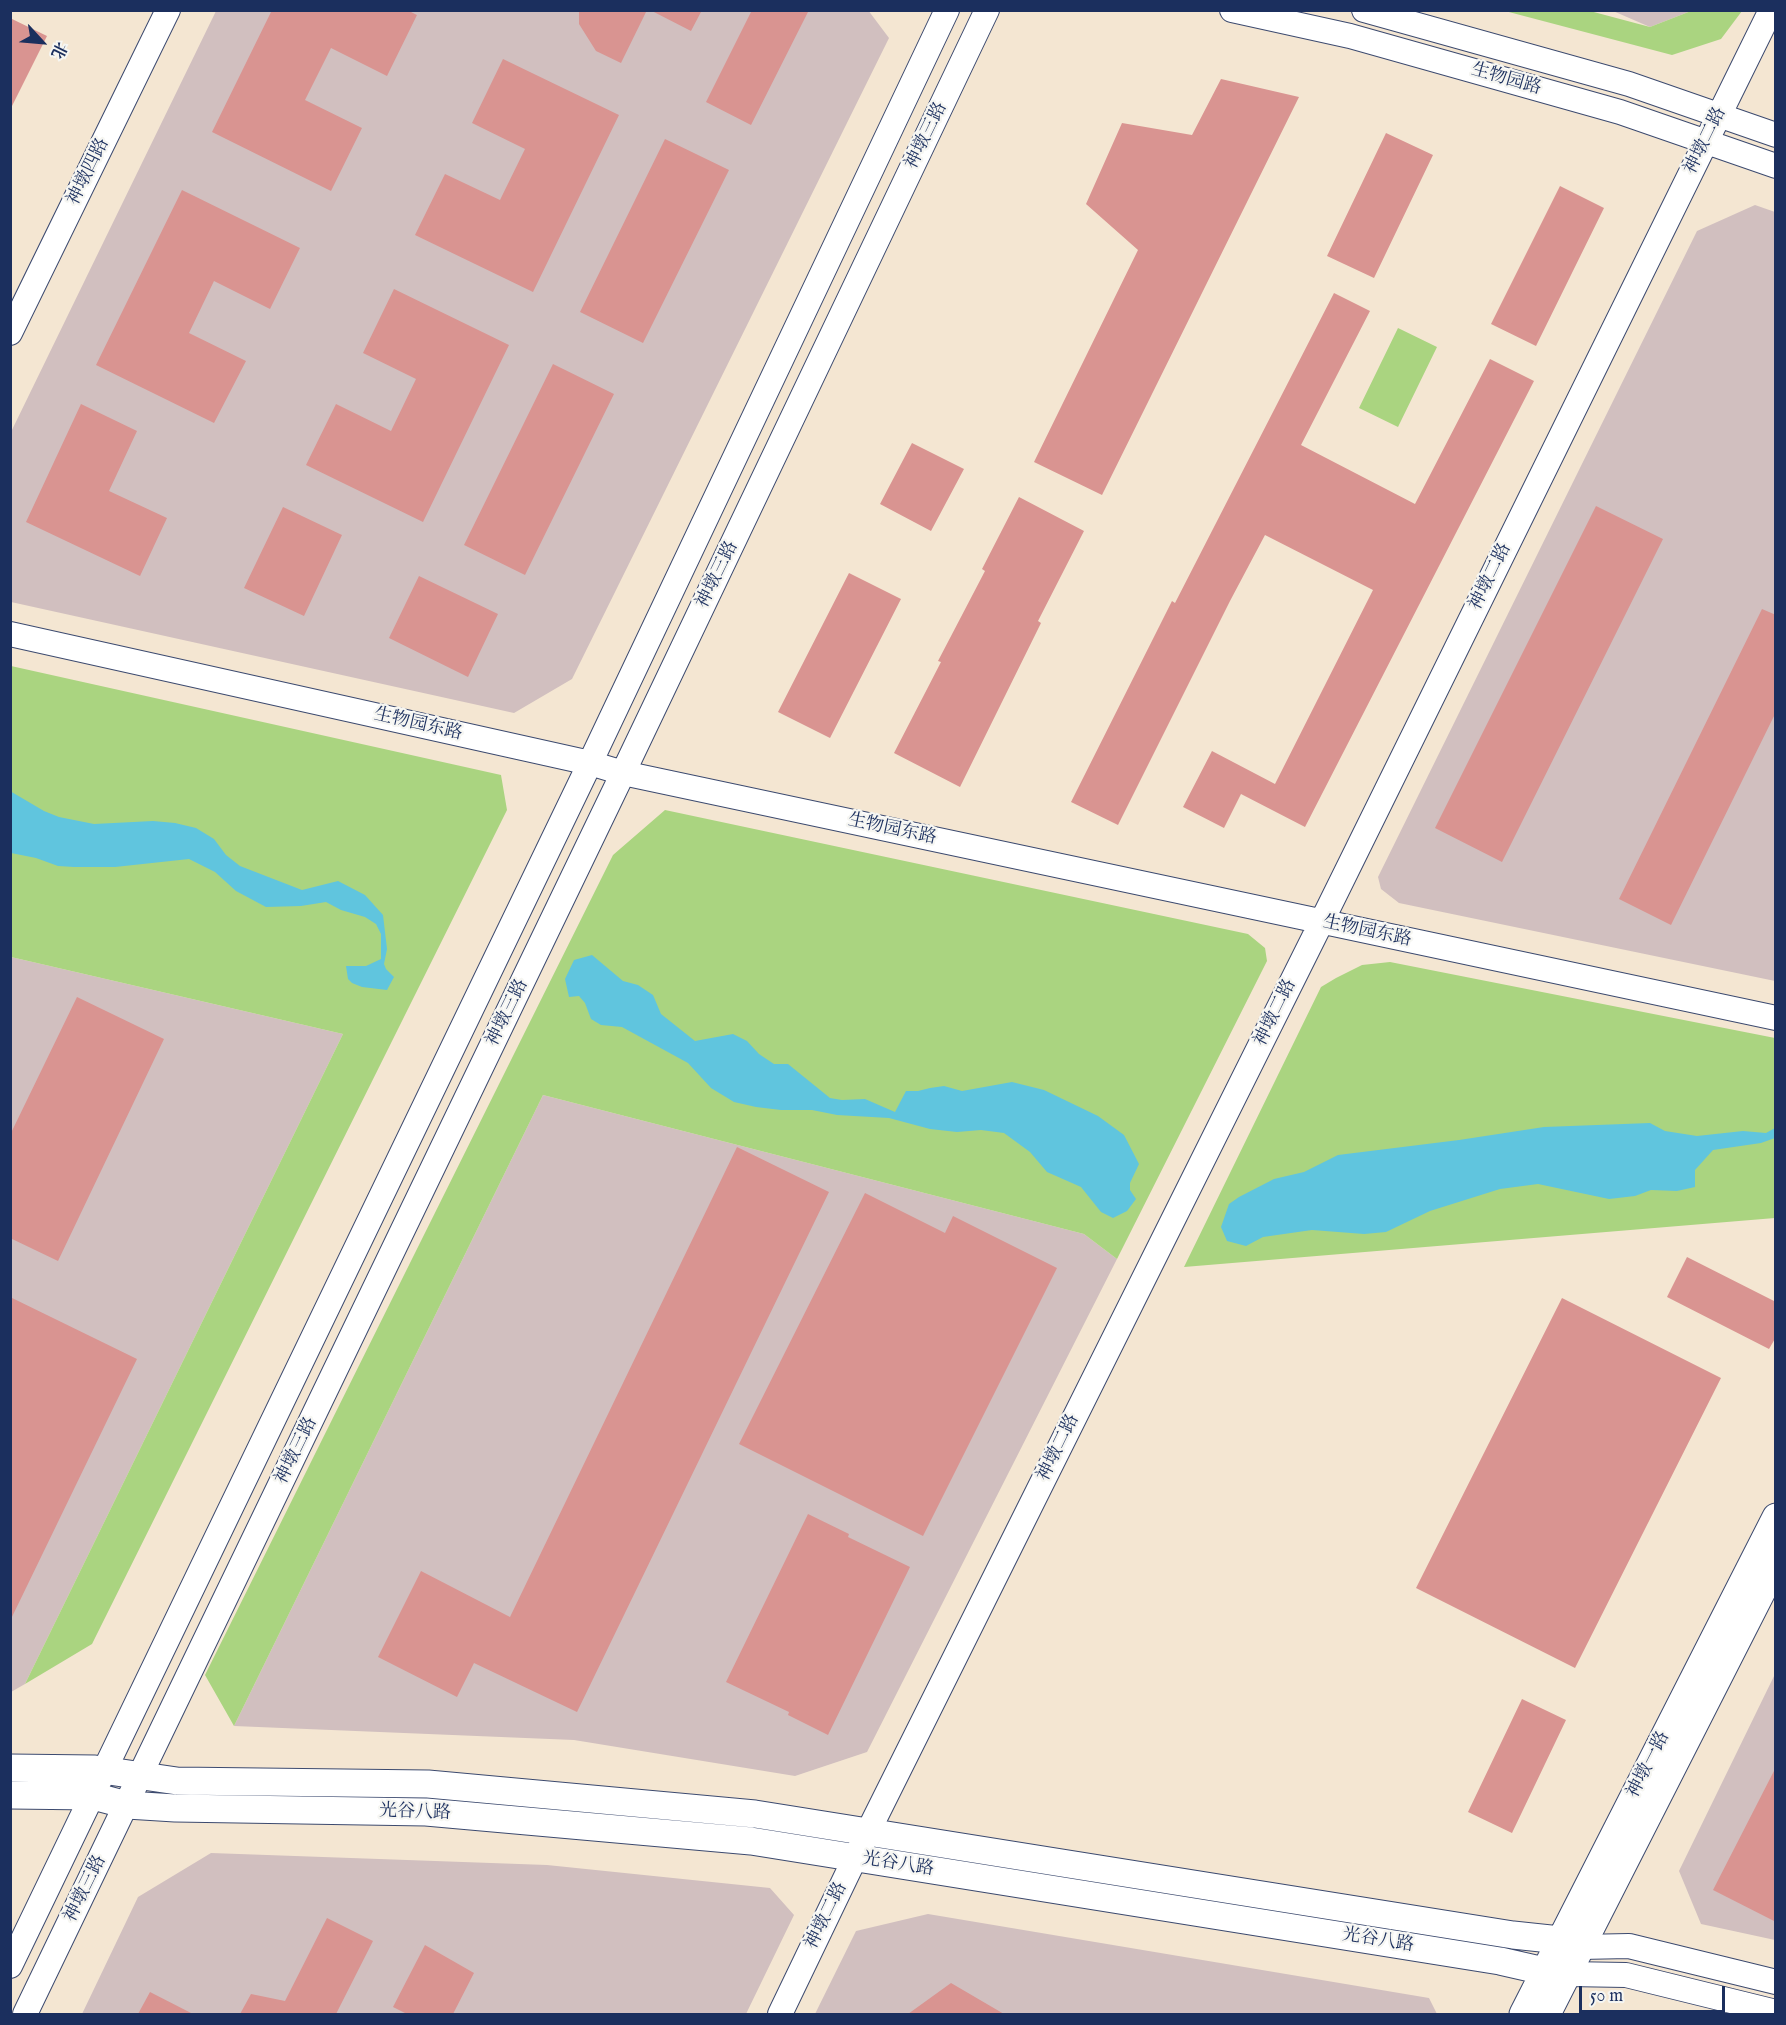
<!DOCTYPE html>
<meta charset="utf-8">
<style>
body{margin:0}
#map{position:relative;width:1786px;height:2025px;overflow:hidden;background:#f4e6d2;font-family:"IM FELL English","Noto Serif SC",serif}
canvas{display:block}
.frame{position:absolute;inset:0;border:12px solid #1b2f5e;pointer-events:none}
.north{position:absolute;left:12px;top:12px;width:60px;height:60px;-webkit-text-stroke:4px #f6f6f2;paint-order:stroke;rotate:116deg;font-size:16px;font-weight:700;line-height:24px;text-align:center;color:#1b2f5e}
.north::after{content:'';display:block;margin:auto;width:21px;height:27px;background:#1b2f5e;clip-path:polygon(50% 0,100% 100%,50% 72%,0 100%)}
.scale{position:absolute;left:1579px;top:1986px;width:146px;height:27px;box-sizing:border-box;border:3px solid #1b2f5e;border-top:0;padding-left:8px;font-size:18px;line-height:21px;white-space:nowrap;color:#1b2f5e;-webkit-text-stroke:4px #f6f6f2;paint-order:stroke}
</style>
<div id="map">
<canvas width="1786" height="2025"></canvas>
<div class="frame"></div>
<div class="north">北</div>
<div class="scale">50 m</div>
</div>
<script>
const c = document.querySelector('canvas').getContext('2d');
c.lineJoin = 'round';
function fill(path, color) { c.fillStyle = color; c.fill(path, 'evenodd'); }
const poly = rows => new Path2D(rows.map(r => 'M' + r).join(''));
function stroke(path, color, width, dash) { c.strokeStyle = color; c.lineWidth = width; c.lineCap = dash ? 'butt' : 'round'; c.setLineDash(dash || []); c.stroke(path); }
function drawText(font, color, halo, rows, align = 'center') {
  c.font = font + ' "IM FELL English","Noto Serif SC",serif'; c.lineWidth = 4.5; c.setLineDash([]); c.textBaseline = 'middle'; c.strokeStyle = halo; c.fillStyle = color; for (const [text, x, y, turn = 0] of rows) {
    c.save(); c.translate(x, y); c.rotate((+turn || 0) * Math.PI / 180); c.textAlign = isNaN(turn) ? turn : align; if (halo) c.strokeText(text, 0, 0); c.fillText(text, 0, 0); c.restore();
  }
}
fill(poly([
 [868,10,889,38,572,679,514,713,11,602,10,434,216,11],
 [1613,11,1691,11,1650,27],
 [1755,205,1775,212,1775,981,1399,903,1381,889,1378,877,1697,231],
 [11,957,343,1034,25,1684,11,1692],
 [543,1095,1084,1234,1117,1259,867,1752,795,1776,574,1740,234,1726],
 [1775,1674,1775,1940,1701,1924,1679,1871],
 [211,1853,547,1865,770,1888,794,1915,746,2014,82,2014,138,1897],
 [928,1914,1429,1998,1437,2014,815,2014,856,1931]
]), '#d1bfbf');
fill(poly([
 [1505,11,1590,11,1650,27,1691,11,1742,11,1721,39,1672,55],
 [1398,328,1437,347,1398,427,1359,408],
 [11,666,501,775,507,810,92,1644,25,1684,343,1034,11,957],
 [665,810,1248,934,1265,948,1267,961,1117,1259,1084,1234,543,1095,234,1726,205,1675,613,855],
 [1390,962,1775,1038,1775,1218,1184,1267,1321,987,1336,978,1362,965]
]), '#aad480');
fill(poly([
 [10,791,44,811,59,817,94,824,153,821,175,823,196,828,214,839,226,855,240,866,302,890,338,881,365,895,383,915,387,949,384,964,386,969,394,977,387,990,362,987,352,983,348,979,346,966,366,966,381,959,381,934,376,924,365,917,341,910,326,902,301,906,266,907,236,891,215,872,189,859,115,867,74,867,58,866,36,858,11,853],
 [592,955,623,981,638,985,653,995,661,1014,695,1041,733,1034,747,1041,759,1054,774,1064,788,1064,830,1098,842,1100,865,1099,895,1112,906,1091,918,1091,930,1088,944,1086,962,1091,1012,1082,1044,1090,1098,1116,1124,1135,1139,1164,1130,1183,1130,1190,1136,1199,1127,1211,1113,1218,1101,1212,1081,1187,1047,1172,1030,1152,1004,1133,981,1130,957,1132,930,1129,889,1118,837,1115,812,1110,781,1110,756,1107,734,1102,711,1088,688,1063,622,1027,601,1025,591,1019,585,1003,579,996,569,997,565,979,574,960],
 [1650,1123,1665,1131,1697,1136,1743,1131,1766,1133,1775,1128,1775,1138,1761,1143,1713,1150,1695,1170,1695,1187,1677,1191,1651,1190,1635,1196,1609,1199,1538,1184,1500,1189,1430,1211,1386,1232,1364,1234,1312,1230,1263,1237,1246,1246,1227,1241,1221,1227,1229,1204,1239,1197,1274,1179,1304,1172,1338,1155,1459,1140,1544,1127]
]), '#60c5de');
fill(poly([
 [272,10,407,10,417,15,387,76,331,48,305,100,362,128,331,191,212,132],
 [579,10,647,10,621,63,596,51,579,24],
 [650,10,702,10,691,31],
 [752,10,809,10,751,125,706,102],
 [10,18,47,36,10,110],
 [503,59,619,115,533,292,415,235,445,174,500,200,525,149,472,123],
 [1221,79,1299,97,1102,495,1034,462,1138,250,1086,204,1122,123,1192,135],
 [1386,133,1433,155,1374,278,1327,256],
 [665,139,729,170,643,343,580,312],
 [1560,186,1604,208,1536,346,1491,324],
 [182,190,300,248,270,309,214,281,189,333,246,361,214,423,96,365],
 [394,289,509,345,423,522,306,465,336,404,391,431,416,379,363,353],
 [1334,293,1370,311,1301,445,1415,504,1490,359,1534,381,1305,827,1241,794,1224,828,1183,807,1212,751,1275,784,1373,590,1265,535,1230,601,1118,825,1071,802,1172,601,1175,603],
 [553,364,614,394,525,575,464,545],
 [81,404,137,431,109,491,167,518,140,576,26,522],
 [912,443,964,469,931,531,880,504],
 [1019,497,1084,531,1038,621,1041,623,960,787,894,753,941,662,938,661,985,571,982,569],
 [1596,506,1663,539,1502,862,1435,828],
 [283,507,342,535,304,616,244,588],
 [849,573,901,599,830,738,778,712],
 [419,576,498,614,468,677,389,638],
 [1762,609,1776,615,1776,712,1671,925,1619,899],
 [77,997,164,1039,58,1261,10,1238,10,1135],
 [737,1147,829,1192,577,1712,474,1663,457,1697,378,1657,421,1571,510,1617],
 [865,1193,945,1233,953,1216,1057,1268,923,1536,739,1444],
 [1687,1257,1776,1302,1776,1337,1769,1349,1667,1297],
 [10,1297,137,1359,10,1621],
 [1562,1298,1721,1378,1575,1668,1416,1588],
 [808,1514,849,1534,848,1537,910,1567,828,1735,788,1715,789,1712,726,1682],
 [1522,1699,1566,1720,1512,1833,1468,1812],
 [1776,1767,1776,1922,1713,1890],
 [327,1918,373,1941,336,2014,240,2014,251,1994,285,2001],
 [425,1945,474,1973,453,2014,407,2014,393,2007],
 [951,1983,1004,2014,908,2014],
 [150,1992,193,2014,138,2014]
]), '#d99491');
const tertiary = poly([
 [1232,10,1350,36,1620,112,1776,166],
 [1364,10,1629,84,1776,135],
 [10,333,168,10],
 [10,634,590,763,623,773,1776,1018],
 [1580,1947,1629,1946,1776,1982],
 [10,1966,590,763,947,10],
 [1550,1971,1567,1974,1626,1975,1776,2012],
 [25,2014,623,773,987,10],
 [780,2014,855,1858,1321,923,1771,10]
]);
const secondary = poly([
 [10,1768,95,1769,177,1781,428,1784,755,1814,1513,1935,1560,1940,1580,1947],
 [10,1795,93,1796,127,1805,175,1808,426,1812,751,1841,1500,1961,1544,1971],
 [1523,2014,1776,1517],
 [1547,2014,1776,1564]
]);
stroke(tertiary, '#3c4a6f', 26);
stroke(secondary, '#3c4a6f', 29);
stroke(tertiary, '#fff', 24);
stroke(secondary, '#fff', 27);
drawText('18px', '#1b2f5e', '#f6f6f2', [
 ["生物园路",1506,80,16],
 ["神墩三路",927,136,-64],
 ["神墩二路",1706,141,-64],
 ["神墩四路",89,172,-64],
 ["神墩三路",718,575,-64],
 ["神墩二路",1491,577,-64],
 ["生物园东路",418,725,13],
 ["生物园东路",892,830,12],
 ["生物园东路",1367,932,12],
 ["神墩三路",508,1013,-64],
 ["神墩二路",1276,1013,-64],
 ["神墩二路",1059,1448,-64],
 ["神墩三路",297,1451,-64],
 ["神墩一路",1649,1765,-63],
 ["光谷八路",415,1813,2],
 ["光谷八路",898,1865,9],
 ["神墩三路",86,1889,-64],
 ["神墩二路",827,1916,-64],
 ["光谷八路",1378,1941,9]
]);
</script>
